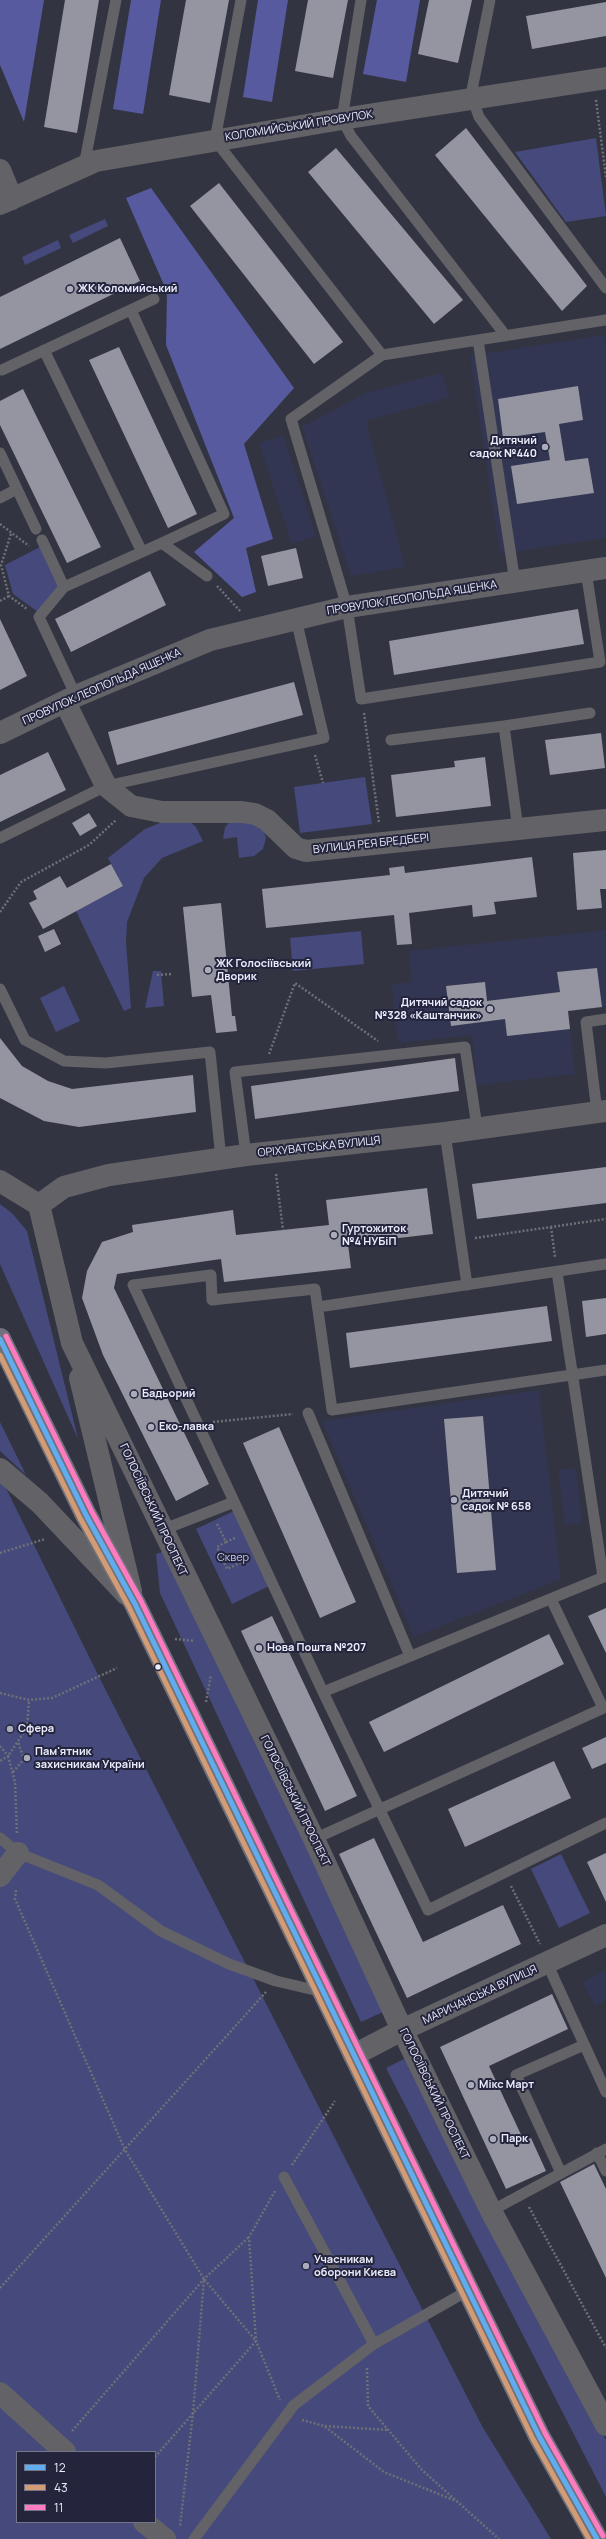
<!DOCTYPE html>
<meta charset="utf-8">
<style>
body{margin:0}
#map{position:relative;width:606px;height:2539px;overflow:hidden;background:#333442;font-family:Manrope,sans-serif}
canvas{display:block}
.legend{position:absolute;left:16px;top:2451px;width:140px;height:72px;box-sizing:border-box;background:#24253d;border:1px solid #737589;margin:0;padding:5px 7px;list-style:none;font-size:12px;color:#eaecfc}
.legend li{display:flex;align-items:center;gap:8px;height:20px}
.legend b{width:20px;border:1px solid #737589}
</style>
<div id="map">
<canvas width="606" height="2539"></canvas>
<ul class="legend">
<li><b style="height:5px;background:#60acee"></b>12</li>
<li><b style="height:5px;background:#d39c74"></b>43</li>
<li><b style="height:5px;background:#fe7ac1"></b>11</li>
</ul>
</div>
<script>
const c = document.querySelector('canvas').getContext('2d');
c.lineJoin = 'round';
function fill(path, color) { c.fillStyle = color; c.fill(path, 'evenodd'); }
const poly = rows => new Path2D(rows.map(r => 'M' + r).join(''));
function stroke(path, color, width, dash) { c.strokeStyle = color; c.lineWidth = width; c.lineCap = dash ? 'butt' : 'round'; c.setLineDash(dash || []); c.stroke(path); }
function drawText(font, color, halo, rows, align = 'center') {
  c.font = font + ' Manrope,sans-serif'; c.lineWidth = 4; c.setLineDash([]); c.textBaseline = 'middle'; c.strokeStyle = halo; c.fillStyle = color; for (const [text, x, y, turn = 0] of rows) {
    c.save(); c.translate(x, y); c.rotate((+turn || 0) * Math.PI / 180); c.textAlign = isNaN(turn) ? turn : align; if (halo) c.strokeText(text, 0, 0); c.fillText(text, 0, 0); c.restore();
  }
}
fill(poly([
 [604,335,606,348,606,538,500,554,470,356],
 [441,373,450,397,366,421,405,567,351,576,302,427,366,393],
 [283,435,316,536,292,544,259,443],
 [606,930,606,1006,568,1011,575,1074,477,1085,472,1035,398,1043,392,984,412,982,409,951],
 [539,1390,561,1579,414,1637,322,1421],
 [576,1468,582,1523,565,1525,558,1470],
 [606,1970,606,2000,595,2006,583,1982]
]), '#333652');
fill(poly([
 [596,138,606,216,566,222,515,152],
 [105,219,108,226,73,243,69,235],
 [58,240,61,248,25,265,22,257],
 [40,547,59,586,38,612,13,594,5,565],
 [365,777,372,824,300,833,294,787],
 [242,820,263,828,266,838,263,849,254,856,239,858,237,837,223,839,225,827,231,821],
 [165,821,190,822,196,827,203,841,162,858,144,878,127,922,126,942,131,1008,124,1011,76,911,123,886,108,858,145,829],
 [361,931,364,964,293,971,290,938],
 [153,971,161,971,164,1006,145,1008],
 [64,986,80,1021,56,1032,40,998],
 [0,1204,12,1213,27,1231,78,1439,0,1264],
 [0,1422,26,1475,0,1451],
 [0,1476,99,1677,482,2426,551,2539,0,2539],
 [17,2452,155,2452,155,2522,17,2522],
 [234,1511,269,1586,232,1604,196,1529],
 [165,1551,385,2011,361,2022,160,1593,156,1554],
 [561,1854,590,1913,559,1928,531,1869],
 [408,2057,491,2228,606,2440,606,2497,386,2068]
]), '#46497c');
fill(poly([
 [0,0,44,0,24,122,0,65],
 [131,0,161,0,143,114,113,109],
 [258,0,288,0,272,102,243,97],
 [377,0,420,0,406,82,363,74],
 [151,188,294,388,244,444,273,539,246,548,256,592,242,597,194,552,234,518,166,345,167,292,126,198]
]), '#575a9f');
fill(poly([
 [65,0,99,0,77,133,44,127],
 [186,0,229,0,210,103,169,95],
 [308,0,348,0,333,78,295,71],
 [429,0,472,0,458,63,418,54],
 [606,2,606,36,532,49,526,16],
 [466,128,587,286,562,311,435,155],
 [336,148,463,300,434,324,308,172],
 [219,183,343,342,314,364,190,206],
 [120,238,140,281,0,349,0,297],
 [119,347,197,514,168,528,89,360],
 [578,386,583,420,559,424,565,461,588,458,594,493,517,504,511,466,550,460,545,432,503,438,498,399],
 [23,389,101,547,67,563,0,425,0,401],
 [296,548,303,578,268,586,261,556],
 [150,571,166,605,71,652,55,619],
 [578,609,584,644,394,675,389,641],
 [0,619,27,676,0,690],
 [294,682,303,715,117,765,108,732],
 [601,733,605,768,550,775,545,740],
 [48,752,66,790,0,822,0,775],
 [485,757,491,806,396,817,391,775,455,767,454,761],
 [89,813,97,826,80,836,72,823],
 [606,850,606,889,600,889,602,908,577,910,573,853],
 [532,857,537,897,494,902,496,914,473,917,472,905,409,913,412,944,397,945,394,915,266,928,262,889,390,875,389,868,404,866,405,873],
 [111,864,123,886,43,929,29,903,37,899,33,891,60,876,67,888],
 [221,903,232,1016,235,1016,237,1031,216,1033,211,995,192,997,183,907],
 [54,929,61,944,45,952,38,936],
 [597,968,602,1007,568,1011,570,1029,507,1036,505,1019,451,1026,446,986,485,982,487,1001,560,992,557,972],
 [0,1038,22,1066,48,1081,72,1089,193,1075,196,1112,79,1127,44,1121,0,1098],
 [455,1058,459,1091,255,1119,251,1086],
 [606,1167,606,1203,477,1219,472,1184],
 [427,1188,433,1234,348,1244,351,1268,224,1282,221,1259,117,1274,114,1288,209,1484,176,1501,103,1355,82,1298,87,1271,102,1242,133,1232,132,1225,233,1210,236,1235,329,1225,326,1200],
 [606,1298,606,1334,586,1337,582,1301],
 [547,1306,552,1341,350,1368,346,1333],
 [483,1416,496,1570,457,1573,444,1419],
 [279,1427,356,1602,320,1618,243,1443],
 [606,1608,606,1653,588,1616],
 [272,1616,357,1796,325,1811,241,1631],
 [549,1634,564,1664,384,1752,369,1722],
 [606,1737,606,1763,592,1769,582,1748],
 [554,1761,571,1798,465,1847,448,1809],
 [374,1838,423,1942,503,1905,521,1944,407,1998,339,1854],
 [606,1853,606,1902,587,1862],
 [552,1994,568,2029,489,2066,524,2141,531,2138,546,2171,506,2189,440,2047],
 [594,2164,606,2189,606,2278,560,2182]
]), '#9495a0');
stroke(poly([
 [596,100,606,177],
 [0,524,29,546],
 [11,534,1,565,9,596,27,609],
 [217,586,241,612],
 [0,601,9,596],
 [364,713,379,823],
 [315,755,323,783],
 [0,912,21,882,89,845,116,820],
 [157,975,172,974],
 [269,1054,295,983,378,1041],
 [276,1174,283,1230],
 [551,1227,555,1257],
 [475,1238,606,1219],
 [213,1422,293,1414],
 [217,1524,226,1542,235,1538],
 [226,1542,217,1547,227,1569,246,1560],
 [0,1553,45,1539],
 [175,1639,195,1641],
 [0,1693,29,1700,52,1698,117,1668],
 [206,1702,211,1675],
 [0,1746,8,1756,0,1761],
 [13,1772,24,1759,18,1742],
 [17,1833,15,1782,8,1756,27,1728,29,1700],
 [511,1886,540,1944],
 [16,1890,15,1899,125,2150,204,2279,193,2413,180,2526],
 [292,2165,335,2101],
 [275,2191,249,2237,256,2341,280,2400],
 [529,2207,606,2348],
 [0,2288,266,1992],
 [367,2368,368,2406,422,2470,499,2539],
 [302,2420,324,2426,384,2472,456,2501],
 [325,2426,388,2430],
 [72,2431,204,2279,249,2237],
 [155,2457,256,2341,204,2279]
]), '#6e7076', 2.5, [2, 2]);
stroke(poly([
 [241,0,215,140,382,355],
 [361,0,342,119,351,136,506,336],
 [490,0,472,90,473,100,479,117,606,288],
 [84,166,116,0],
 [131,310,224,514,162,543],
 [478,340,515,582],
 [44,350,142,552],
 [2,370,154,299],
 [0,453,36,529],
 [0,498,17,489],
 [42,540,64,587],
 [586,571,600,662,361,699,347,607,291,419,382,355,606,320],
 [76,696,39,617,64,587,162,543,207,576],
 [504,726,590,713],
 [391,740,504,726,518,829],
 [0,838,106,786,324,738,296,619],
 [0,989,25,1040,64,1061,106,1063,210,1052,221,1159],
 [597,1112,586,1022,606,1019],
 [445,1133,467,1285],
 [246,1155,235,1072,465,1047,477,1127],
 [557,1272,603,1577],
 [318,1307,606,1264],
 [606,1370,332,1410,315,1289,212,1300,211,1275,133,1285,323,1692,428,1910,606,1823],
 [308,1413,410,1656],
 [162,1530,234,1502],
 [551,1599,603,1708],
 [323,1692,606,1576],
 [0,1838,18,1853,98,1885,161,1931,229,1964,276,1981,323,1992],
 [314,1839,606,1707],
 [547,1963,606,2092],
 [597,2153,606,2171],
 [561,2173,516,2075,584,2045],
 [284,2177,374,2344],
 [491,2211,606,2149],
 [194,2539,294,2405,374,2344,469,2290]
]), '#626267', 11);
stroke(poly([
 [0,170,12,199],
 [0,204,96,161,342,119,606,78],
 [65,702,106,786,131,806,162,812,242,812,255,814,267,820,296,848,306,851,606,820],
 [0,733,76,696,210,640,347,607,606,568],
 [0,1181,39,1205,72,1343,314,1839,397,2019,491,2211,606,2425],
 [39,1205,64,1187,109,1175,246,1155,445,1133,606,1111],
 [80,1378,131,1591],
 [0,1469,40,1503,126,1594],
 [0,1876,18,1853],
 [354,2055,402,2030,606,1935],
 [0,2393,65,2452],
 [144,2522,165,2539]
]), '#626267', 22);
stroke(poly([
 [0,1339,86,1515,135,1604,539,2436,597,2539]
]), '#70717a', 22);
stroke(poly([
 [0,1339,86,1515,135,1604,539,2436,597,2539]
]), '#60acee', 5);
stroke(poly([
 [0,1355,80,1518,129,1607,533,2439,589,2539]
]), '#d39c74', 5);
stroke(poly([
 [6,1336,92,1512,141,1601,545,2433,603,2536]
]), '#fe7ac1', 5);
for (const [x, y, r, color] of [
 [70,289,4,"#aaacbb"],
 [545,447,4,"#aaacbb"],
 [208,970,4,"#aaacbb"],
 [490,1009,4,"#aaacbb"],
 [334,1235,4,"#aaacbb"],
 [134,1394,4,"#aaacbb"],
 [151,1427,4,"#aaacbb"],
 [454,1500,4,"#aaacbb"],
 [259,1648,4,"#aaacbb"],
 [158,1667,3.5,"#eaecfc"],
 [10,1729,4,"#aaacbb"],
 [27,1758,4,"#aaacbb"],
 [471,2085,4,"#aaacbb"],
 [493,2139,4,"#aaacbb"],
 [306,2266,4,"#aaacbb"]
]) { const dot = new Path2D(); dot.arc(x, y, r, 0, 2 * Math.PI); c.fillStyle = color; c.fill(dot); stroke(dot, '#24253d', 1.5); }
drawText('11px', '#eaecfc', '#24253d', [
 ["КОЛОМИЙСЬКИЙ ПРОВУЛОК",299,126,-9],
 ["ПРОВУЛОК ЛЕОПОЛЬДА ЯЩЕНКА",412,598,-9],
 ["ПРОВУЛОК ЛЕОПОЛЬДА ЯЩЕНКА",102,687,-24],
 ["ВУЛИЦЯ РЕЯ БРЕДБЕРІ",371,844,-6],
 ["ОРІХУВАТСЬКА ВУЛИЦЯ",319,1147,-6],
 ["ГОЛОСІЇВСЬКИЙ ПРОСПЕКТ",153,1510,65],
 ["ГОЛОСІЇВСЬКИЙ ПРОСПЕКТ",295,1801,64],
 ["МАРИЧАНСЬКА ВУЛИЦЯ",480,1995,-25],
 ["ГОЛОСІЇВСЬКИЙ ПРОСПЕКТ",434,2094,64]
]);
drawText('bold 11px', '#eaecfc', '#24253d', [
 ["ЖК Коломийський",78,289],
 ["Дитячий",537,441,"right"],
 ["садок №440",537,454,"right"],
 ["ЖК Голосіївський",216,964],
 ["Дворик",216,977],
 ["Дитячий садок",482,1003,"right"],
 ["№328 «Каштанчик»",482,1016,"right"],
 ["Гуртожиток",342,1229],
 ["№4 НУБіП",342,1242],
 ["Бадьорий",142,1394],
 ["Еко-лавка",159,1427],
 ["Дитячий",462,1494],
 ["садок № 658",462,1507],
 ["Нова Пошта №207",267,1648],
 ["Сфера",18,1729],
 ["Пам'ятник",35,1752],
 ["захисникам України",35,1765],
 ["Мікс Март",479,2085],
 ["Парк",501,2139],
 ["Учасникам",314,2260],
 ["оборони Києва",314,2273]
], 'left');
drawText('11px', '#c5cbf6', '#24253d', [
 ["Сквер",233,1558]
]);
</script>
